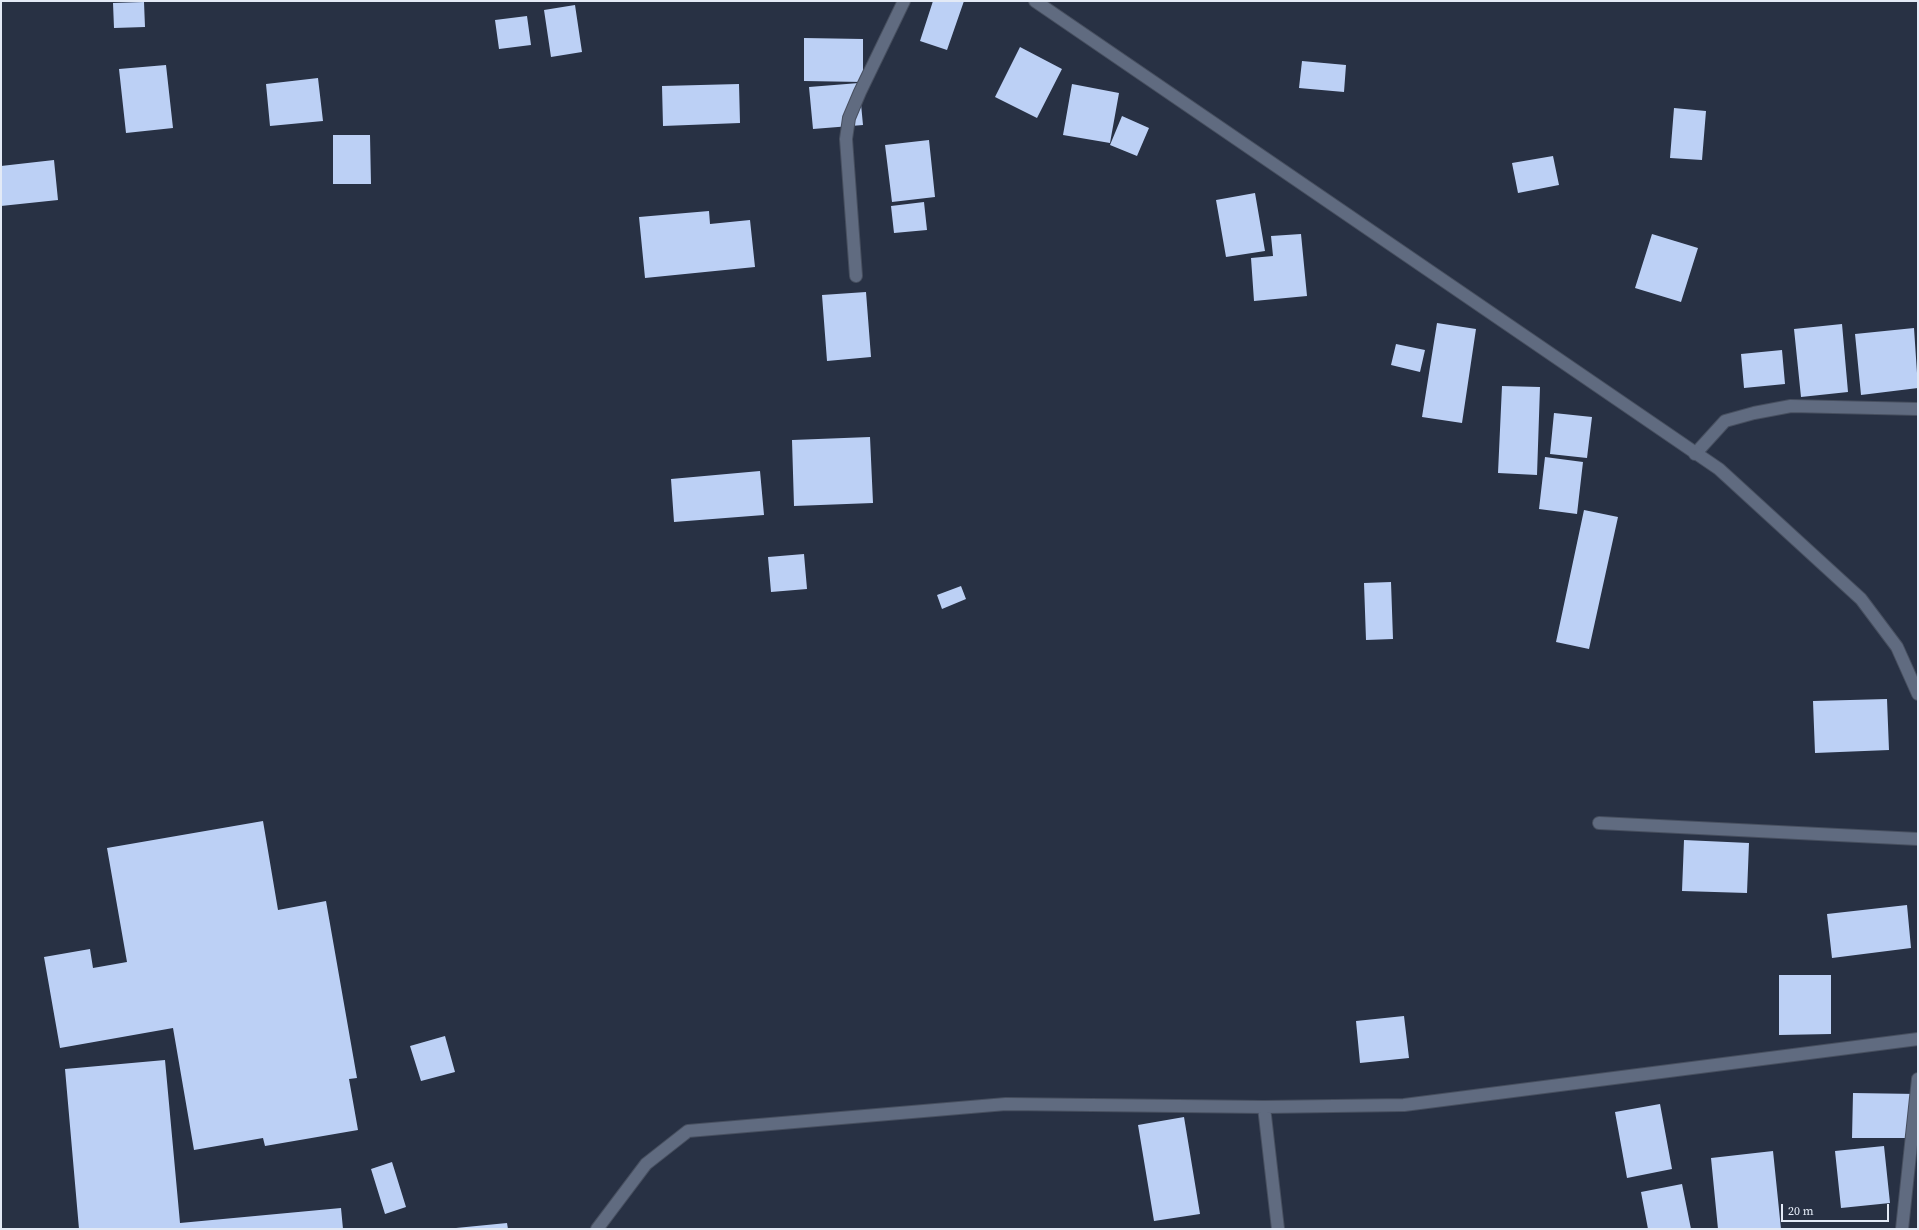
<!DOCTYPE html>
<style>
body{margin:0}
#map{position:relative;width:1919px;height:1230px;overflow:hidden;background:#283144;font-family:"Source Serif 4",serif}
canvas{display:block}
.frame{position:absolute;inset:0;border:2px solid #e3eaf6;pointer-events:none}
.scale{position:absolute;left:1781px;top:1204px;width:108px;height:18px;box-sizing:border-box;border:2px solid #e3eaf6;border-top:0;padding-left:5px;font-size:12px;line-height:14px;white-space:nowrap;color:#e3eaf6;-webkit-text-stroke:3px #283144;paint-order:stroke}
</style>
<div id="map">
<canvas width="1919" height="1230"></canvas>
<div class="frame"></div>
<div class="scale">20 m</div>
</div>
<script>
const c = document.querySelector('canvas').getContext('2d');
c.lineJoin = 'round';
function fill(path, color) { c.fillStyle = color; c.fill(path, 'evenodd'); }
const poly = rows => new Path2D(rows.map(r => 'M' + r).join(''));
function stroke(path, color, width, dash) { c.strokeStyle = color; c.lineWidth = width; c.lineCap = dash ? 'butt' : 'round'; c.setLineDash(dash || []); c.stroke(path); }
fill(poly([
 [933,1,964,1,947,50,920,41],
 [144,2,145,27,114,28,113,3],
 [575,5,582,52,551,57,544,10],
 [527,16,531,45,499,49,495,20],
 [804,38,863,39,863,82,804,81],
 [1020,47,1062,69,1037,118,995,97],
 [1302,61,1346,65,1344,92,1299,88],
 [166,65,173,128,126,133,119,69],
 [318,78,323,121,270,126,266,84],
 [859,83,863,125,813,129,809,87],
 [739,84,740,123,663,126,662,86],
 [1072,84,1119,93,1110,143,1063,135],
 [1674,108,1706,111,1702,160,1670,158],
 [1122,116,1149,128,1137,156,1110,145],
 [333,135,370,135,371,184,333,184],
 [929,140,935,197,892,202,885,145],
 [1553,156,1559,185,1518,193,1512,163],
 [54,160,58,200,1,206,1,166],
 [1255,193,1265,251,1226,257,1216,200],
 [924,202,927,230,894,233,891,206],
 [709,211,710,224,750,220,755,267,645,278,639,217],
 [1301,234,1307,296,1254,301,1251,258,1273,256,1271,236],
 [1652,234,1698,248,1681,302,1635,288],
 [866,292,871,357,827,361,822,295],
 [1437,323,1476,329,1462,423,1422,417],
 [1842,324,1848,392,1801,397,1794,329],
 [1914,328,1918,388,1861,395,1855,334],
 [1396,344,1425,350,1420,372,1391,365],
 [1782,350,1785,384,1744,388,1741,354],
 [1502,386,1540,387,1537,475,1498,473],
 [1554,413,1592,417,1587,458,1550,454],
 [870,437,873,503,794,506,792,440],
 [1545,457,1583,462,1577,514,1539,509],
 [760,471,764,515,674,522,671,479],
 [1584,510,1618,517,1589,649,1556,642],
 [804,554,807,589,771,592,768,557],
 [1391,582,1393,639,1366,640,1364,583],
 [961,586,966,599,942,609,937,595],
 [1887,699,1889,750,1815,753,1813,701],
 [263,821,278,910,326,901,357,1078,349,1079,358,1130,265,1146,263,1138,194,1150,173,1028,60,1048,44,957,90,949,93,968,127,962,107,848],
 [1684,840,1749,843,1747,893,1682,891],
 [1907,905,1911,948,1832,958,1827,914],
 [1779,975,1831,975,1831,1034,1779,1035],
 [1404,1016,1409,1058,1360,1063,1356,1021],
 [445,1036,455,1072,421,1081,410,1046],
 [165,1060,180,1223,341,1208,343,1229,79,1229,65,1069],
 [1853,1093,1918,1094,1918,1138,1852,1138],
 [1660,1104,1672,1169,1627,1178,1615,1112],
 [1184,1117,1200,1214,1154,1221,1138,1125],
 [1884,1146,1890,1203,1841,1208,1835,1151],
 [1773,1151,1781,1229,1718,1229,1711,1158],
 [392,1162,406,1207,385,1214,371,1169],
 [1682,1184,1691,1229,1648,1229,1641,1192],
 [507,1223,508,1229,456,1229,456,1228]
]), '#bcd0f5');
const lane = poly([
 [1599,823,1918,839]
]);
const street = poly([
 [856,276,846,139,849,118,860,92,904,1],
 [1695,454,1725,421,1754,413,1791,406,1918,409],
 [1264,1107,1278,1229],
 [597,1229,646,1164,688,1131,1006,1104,1264,1107,1404,1105,1918,1039]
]);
const secondary = poly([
 [1035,1,1719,469,1861,599,1897,647,1918,694],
 [1902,1229,1918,1079]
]);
stroke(lane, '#474f5f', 14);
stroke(street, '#474f5f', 14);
stroke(secondary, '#474f5f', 14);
stroke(lane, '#606b80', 12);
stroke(street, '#606b80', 12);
stroke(secondary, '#606b80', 12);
</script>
